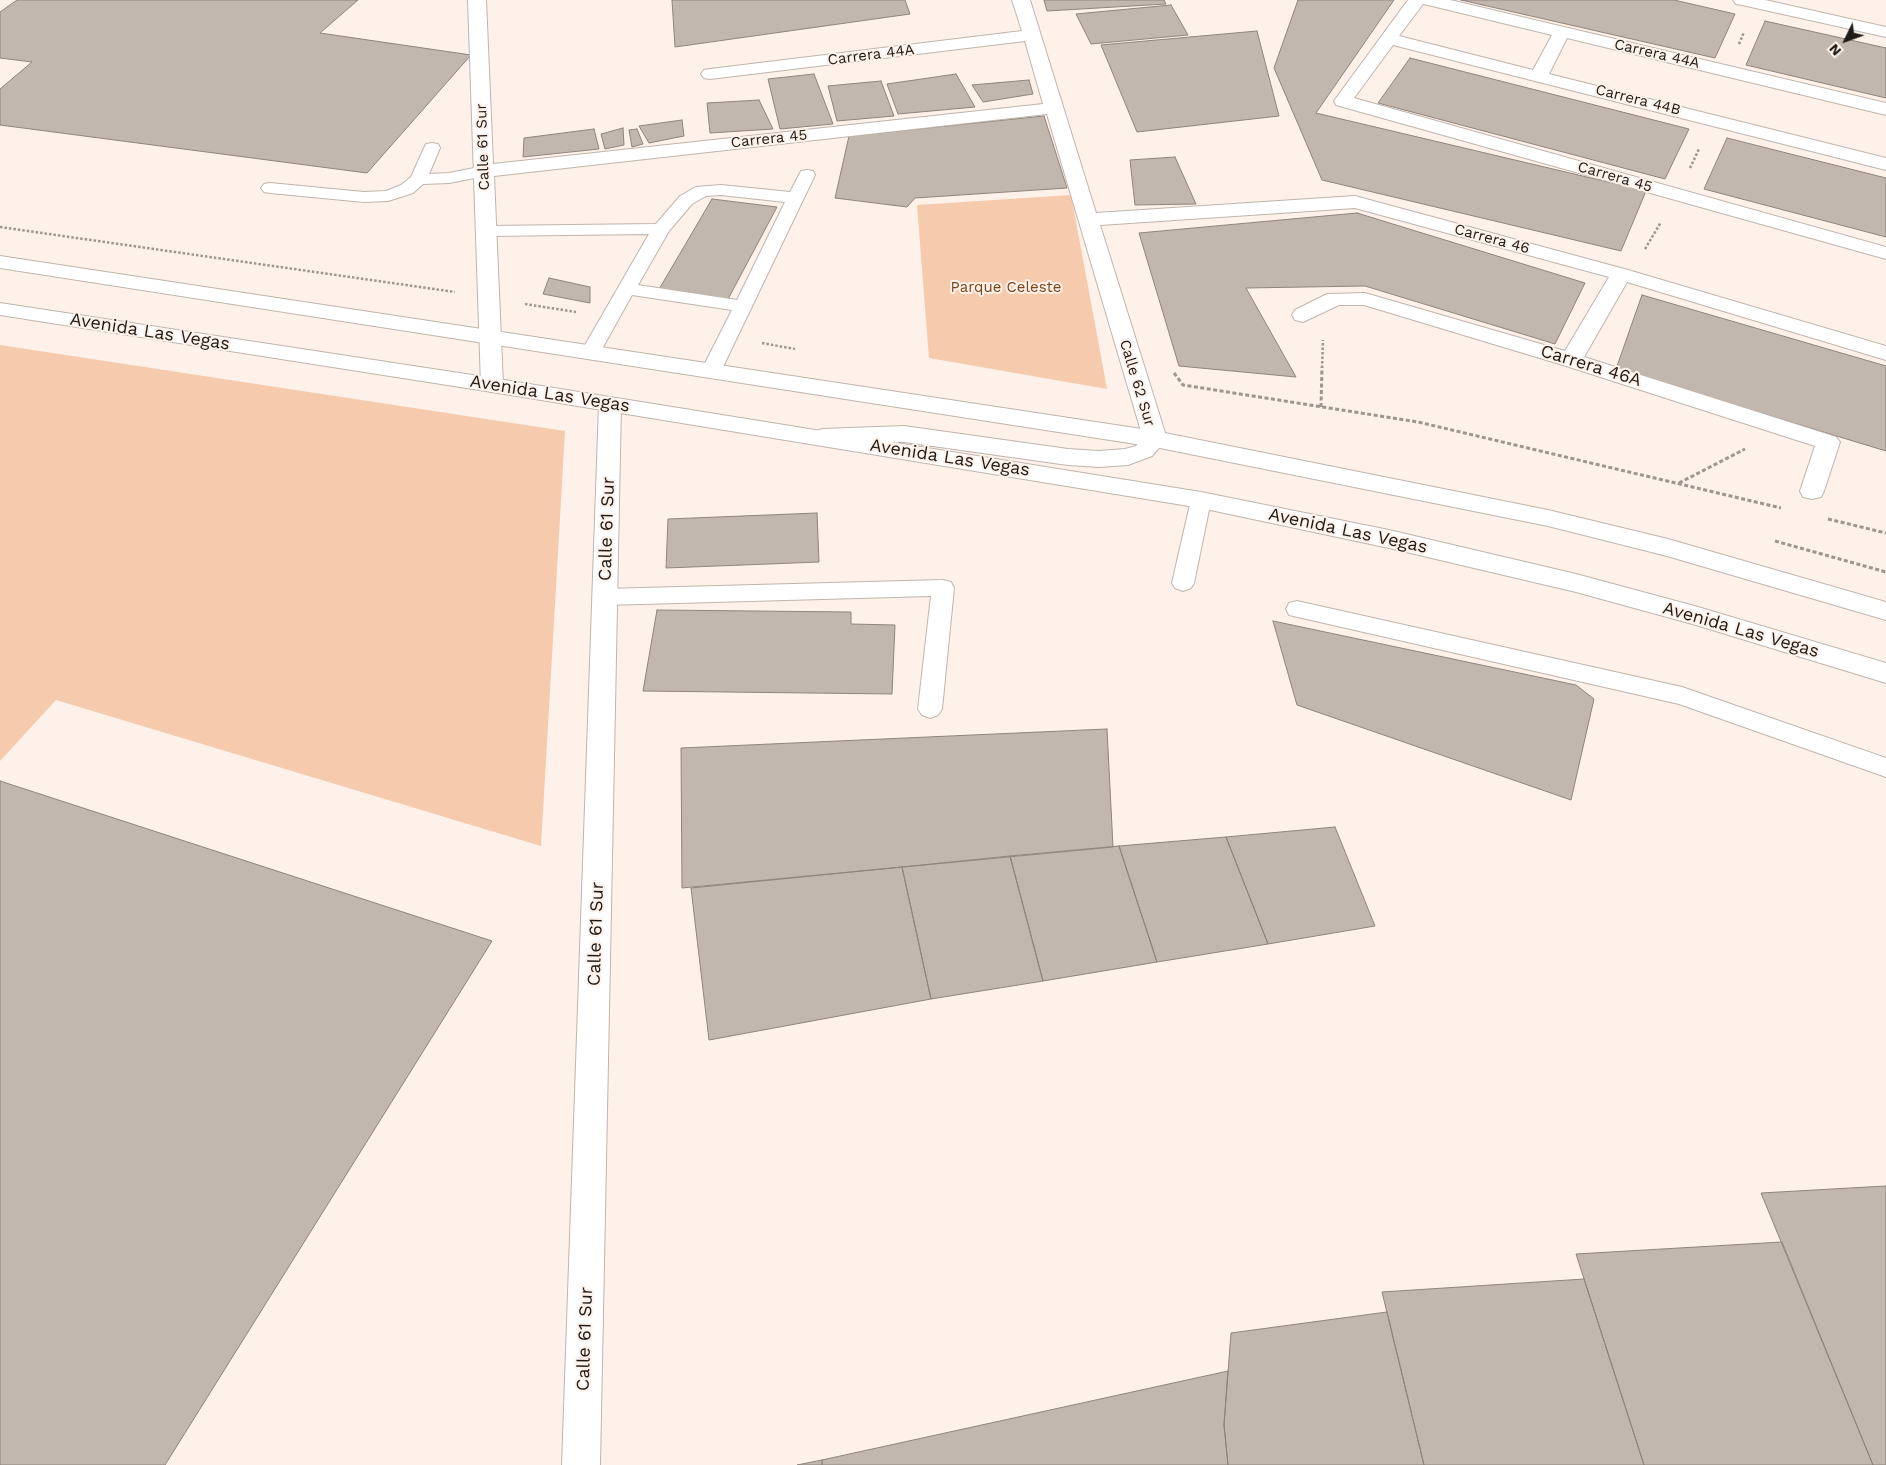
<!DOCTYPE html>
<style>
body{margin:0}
#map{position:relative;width:1886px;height:1465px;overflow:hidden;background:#fdf1e9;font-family:"Work Sans",sans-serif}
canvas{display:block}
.north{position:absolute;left:1821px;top:15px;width:50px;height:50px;-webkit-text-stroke:4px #fdf1e9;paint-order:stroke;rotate:228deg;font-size:14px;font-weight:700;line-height:20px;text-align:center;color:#1e1a17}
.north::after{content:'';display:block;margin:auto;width:18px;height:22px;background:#1e1a17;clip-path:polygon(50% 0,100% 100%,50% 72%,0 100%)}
</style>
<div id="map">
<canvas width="1886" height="1465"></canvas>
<div class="north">N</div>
</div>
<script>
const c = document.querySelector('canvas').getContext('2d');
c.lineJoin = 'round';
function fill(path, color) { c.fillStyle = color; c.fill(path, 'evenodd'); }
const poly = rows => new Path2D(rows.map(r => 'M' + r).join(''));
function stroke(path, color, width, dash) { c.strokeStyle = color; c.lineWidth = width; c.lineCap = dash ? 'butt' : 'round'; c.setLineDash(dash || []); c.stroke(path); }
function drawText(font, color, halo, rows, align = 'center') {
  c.font = font + ' "Work Sans",sans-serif'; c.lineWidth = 4; c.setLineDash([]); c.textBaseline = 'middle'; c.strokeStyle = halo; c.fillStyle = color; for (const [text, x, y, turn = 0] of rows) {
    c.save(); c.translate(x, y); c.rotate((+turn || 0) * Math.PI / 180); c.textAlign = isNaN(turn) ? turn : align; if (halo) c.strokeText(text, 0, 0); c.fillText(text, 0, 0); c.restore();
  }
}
fill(poly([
 [1071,195,1107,389,929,358,917,205],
 [0,345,565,431,541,846,56,700,0,761]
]), '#f6caad');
const building = poly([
 [17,0,358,0,320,33,471,55,367,173,0,125,0,89,32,62,0,58,0,12,17,0],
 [672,0,905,0,910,14,675,47,672,0],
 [1044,0,1164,0,1166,4,1047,11,1044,0],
 [1298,0,1394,0,1316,113,1646,191,1621,251,1322,180,1274,68,1298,0],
 [1461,0,1674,0,1735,14,1715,58,1461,0],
 [1171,5,1188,35,1091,44,1076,14,1171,5],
 [1765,21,1886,48,1886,98,1746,65,1765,21],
 [1257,31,1279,116,1137,132,1101,45,1257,31],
 [1410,58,1689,129,1665,179,1378,103,1410,58],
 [814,74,833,124,780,129,768,79,814,74],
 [956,74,975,107,898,114,887,84,956,74],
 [1029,80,1033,94,983,102,972,85,1029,80],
 [881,81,894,116,837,121,828,86,881,81],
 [759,100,773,129,710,133,707,103,759,100],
 [1044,116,1067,188,915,198,907,207,835,198,849,136,1044,116],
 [682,120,684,136,649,143,639,126,682,120],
 [623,128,624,145,605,149,601,134,623,128],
 [594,129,599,149,523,157,524,138,594,129],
 [637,129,643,144,632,147,629,130,637,129],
 [1727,138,1886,178,1886,237,1704,189,1727,138],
 [1175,157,1196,204,1135,205,1130,160,1175,157],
 [712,199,777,207,727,301,658,291,712,199],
 [1357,213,1585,283,1555,344,1365,286,1246,288,1296,377,1179,366,1139,233,1357,213],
 [549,278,590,287,590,303,543,294,549,278],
 [1642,295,1886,366,1886,451,1616,369,1642,295],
 [817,513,819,562,666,568,668,519,817,513],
 [657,610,851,612,851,624,895,625,892,694,643,691,657,610],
 [1273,621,1576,685,1594,699,1571,800,1297,705,1273,621],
 [1107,729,1113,847,682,888,681,748,1107,729],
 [0,781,492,941,165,1465,0,1465,0,781],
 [1335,827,1375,926,1268,944,1226,837,1335,827],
 [1226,837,1268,944,1157,962,1119,846,1226,837],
 [1119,846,1157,962,1043,981,1010,856,1119,846],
 [1010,856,1043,981,931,999,902,867,1010,856],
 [902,867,931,999,709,1040,691,888,902,867],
 [1886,1186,1886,1465,1873,1465,1761,1193,1886,1186],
 [1782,1242,1873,1465,1644,1465,1576,1254,1782,1242],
 [1584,1279,1644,1465,1424,1465,1382,1292,1584,1279],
 [1387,1312,1424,1465,1228,1465,1224,1425,1231,1333,1387,1312],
 [1228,1371,1224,1425,1228,1465,822,1465,822,1460,1228,1371],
 [822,1460,822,1465,797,1465,822,1460]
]);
fill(building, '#c2b7af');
stroke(building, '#8f847d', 1);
const lane = poly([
 [432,143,438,144,440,148,429,174,449,173,484,166,490,167,492,171,490,175,449,183,423,184,413,193,388,201,364,202,270,193,264,192,261,188,264,184,270,183,364,192,386,191,401,185,411,177,424,148,426,144,432,143],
 [807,170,813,171,815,175,721,371,718,375,711,377,704,375,701,371,732,310,632,295,598,356,584,356,581,352,649,234,487,236,481,235,478,231,481,227,487,226,656,224,680,196,696,187,721,185,790,192,801,171,807,170],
 [721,195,785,202,737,300,638,285,669,231,692,204,706,196,721,195],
 [1201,493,1208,495,1211,500,1194,583,1191,588,1183,591,1175,588,1172,583,1191,500,1194,495,1201,493],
 [943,580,951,582,954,588,942,709,938,715,930,718,922,715,918,709,931,596,605,605,597,603,594,597,597,591,605,589,943,580],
 [1297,601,1682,687,1886,758,1886,777,1679,704,1289,615,1286,609,1289,603,1297,601]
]);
const street = poly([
 [468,0,486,0,493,164,1043,104,1025,41,710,79,704,78,701,74,704,70,710,69,1022,31,1012,0,1030,0,1096,213,1355,196,1628,270,1886,346,1886,360,1627,282,1584,357,1836,437,1840,442,1824,491,1821,497,1812,499,1803,497,1800,491,1815,446,1563,365,1364,305,1339,305,1303,322,1295,320,1292,315,1295,310,1327,294,1365,293,1565,351,1609,277,1355,208,1100,225,1167,439,1152,456,1128,465,1099,467,1068,465,904,442,822,445,814,442,810,437,814,432,822,429,904,426,1068,449,1099,451,1125,449,1136,446,1143,438,1047,114,494,176,503,385,500,390,492,392,484,390,481,385,468,0],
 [1408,0,1450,0,1886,103,1886,115,1567,38,1549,74,1886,158,1886,170,1393,45,1354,98,1886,247,1886,259,1336,105,1334,101,1408,0],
 [1423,4,1428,5,1552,35,1533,70,1399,36,1423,4],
 [1733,0,1765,0,1886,27,1886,37,1742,5,1736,4,1733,0],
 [610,397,618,399,621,404,600,1465,562,1465,599,404,602,399,610,397]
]);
const primary = poly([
 [0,256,1155,431,1548,510,1668,539,1886,602,1886,620,1667,556,1548,526,1155,447,0,268,0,256],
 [0,303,492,378,1201,492,1389,530,1576,574,1698,607,1886,663,1886,683,1696,625,1576,592,1389,548,1201,508,492,392,0,315,0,303]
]);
stroke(lane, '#c0b4ac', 2);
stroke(street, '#c0b4ac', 2);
stroke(primary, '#c0b4ac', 2);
stroke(poly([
 [1739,44,1744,32],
 [1690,168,1699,149],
 [0,227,455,292],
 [1645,249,1661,222],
 [525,304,576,312],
 [762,343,795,349],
 [1322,368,1323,340]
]), '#9d958f', 2.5, [2.5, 2]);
stroke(poly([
 [1174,373,1183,385,1418,422,1781,508],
 [1321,407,1322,367],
 [1679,483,1745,449],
 [1828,519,1886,533],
 [1775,541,1886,572]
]), '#9d958f', 3, [4, 2.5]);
fill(lane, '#fff');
fill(street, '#fff');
fill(primary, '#fff');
drawText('15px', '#1e1a17', '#fdf1e9', [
 ["Carrera 44A",1657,54,13],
 ["Carrera 44A",871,55,-7],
 ["Carrera 44B",1638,100,14],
 ["Carrera 45",769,139,-6],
 ["Calle 61 Sur",483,147,-92],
 ["Carrera 45",1615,177,16],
 ["Carrera 46",1492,239,15],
 ["Calle 62 Sur",1137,383,73]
]);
drawText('15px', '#7b4417', '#fdf1e9', [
 ["Parque Celeste",1006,288]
]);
drawText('18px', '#1e1a17', '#fdf1e9', [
 ["Avenida Las Vegas",150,332,9],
 ["Carrera 46A",1591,366,17],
 ["Avenida Las Vegas",550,394,9],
 ["Avenida Las Vegas",950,458,9],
 ["Calle 61 Sur",607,529,-88],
 ["Avenida Las Vegas",1348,531,12],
 ["Avenida Las Vegas",1741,630,16],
 ["Calle 61 Sur",596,934,-88],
 ["Calle 61 Sur",585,1339,-88]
]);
</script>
